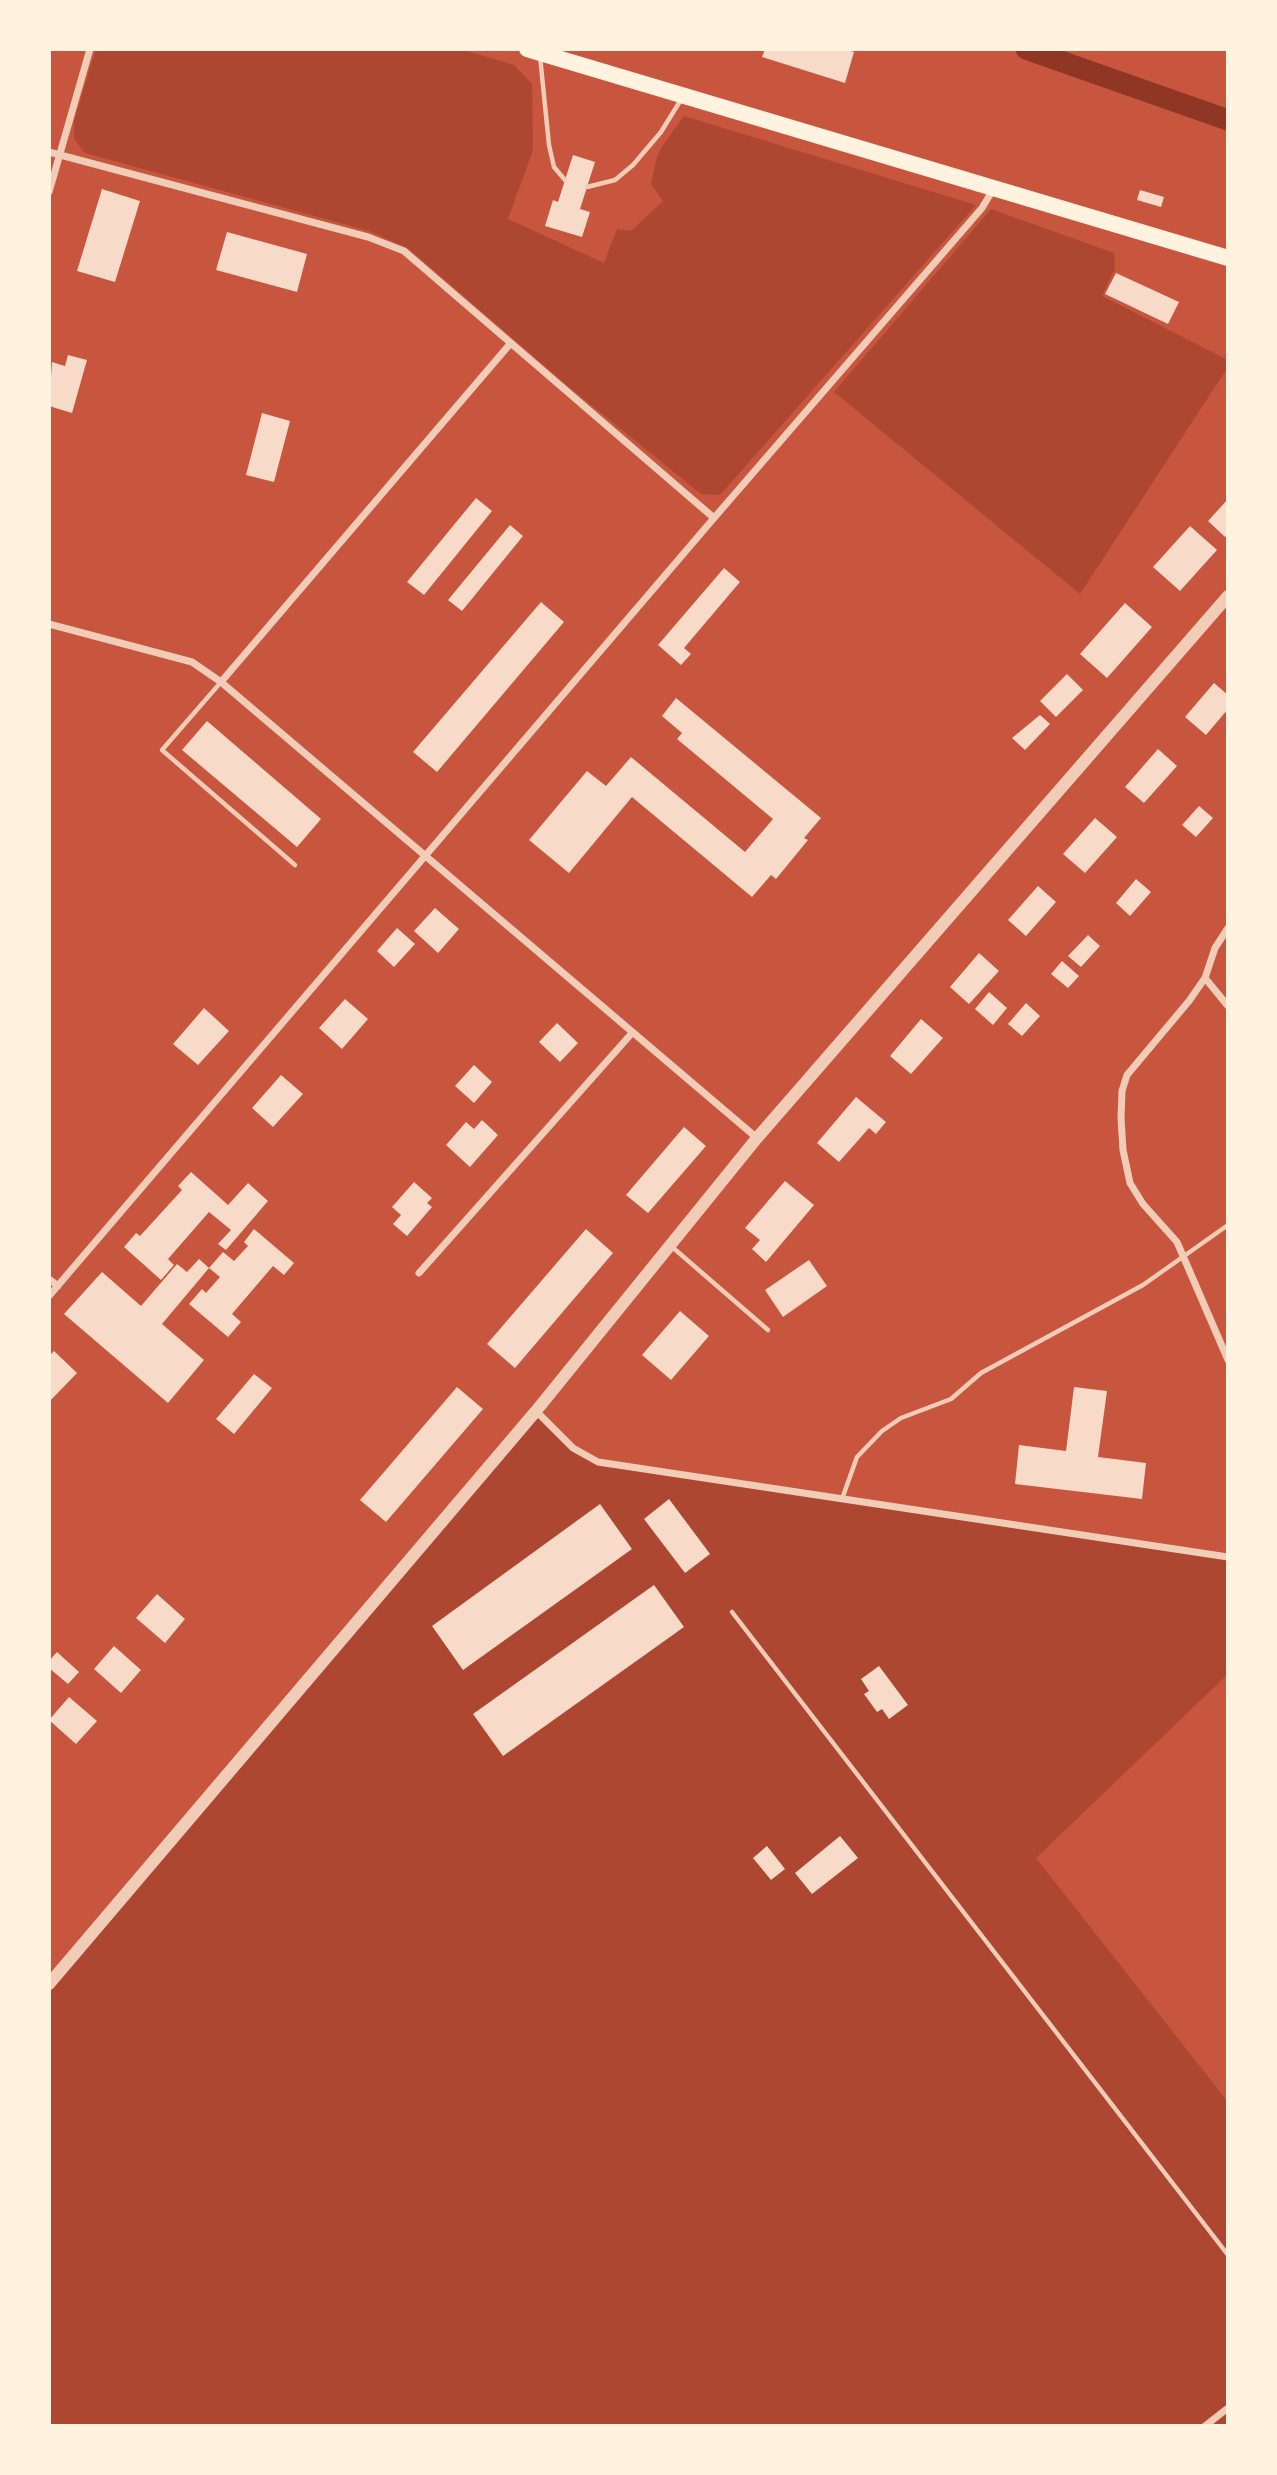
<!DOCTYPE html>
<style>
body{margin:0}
#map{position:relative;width:1277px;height:2475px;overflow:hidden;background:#c8553d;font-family:"Alegreya Sans",sans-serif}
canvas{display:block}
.frame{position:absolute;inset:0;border:51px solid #fff3e0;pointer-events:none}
</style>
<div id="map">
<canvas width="1277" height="2475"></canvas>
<div class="frame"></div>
</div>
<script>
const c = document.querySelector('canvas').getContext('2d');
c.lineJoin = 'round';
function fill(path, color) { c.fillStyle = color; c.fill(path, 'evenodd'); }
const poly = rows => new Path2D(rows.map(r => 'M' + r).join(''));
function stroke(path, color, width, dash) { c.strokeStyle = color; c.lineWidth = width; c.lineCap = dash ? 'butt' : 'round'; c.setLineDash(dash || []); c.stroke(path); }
fill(poly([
 [96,49,460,49,514,65,532,84,533,150,508,219,604,263,617,229,631,231,663,201,651,184,656,160,661,148,684,116,976,205,720,495,701,494,569,387,408,248,369,231,85,153,74,139,74,121],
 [991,209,1114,253,1115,269,1102,296,1228,360,1228,367,1080,594,834,392],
 [536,1411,573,1448,598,1462,1228,1557,1228,1674,1036,1858,1228,2102,1228,2426,49,2426,49,1983]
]), '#ae4732');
stroke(poly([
 [1026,49,1228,120]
]), '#8f3625', 21);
fill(poly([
 [765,49,844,49,854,52,845,83,762,57],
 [573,155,595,162,580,209,590,212,582,237,545,226,553,200,558,202],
 [102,189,140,201,115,282,77,271],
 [1140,190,1164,197,1161,207,1137,200],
 [227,232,307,254,297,292,216,270],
 [1116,273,1179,302,1168,324,1105,294],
 [68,355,87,360,72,413,49,406,52,362,65,366],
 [262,413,290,421,274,482,246,475],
 [476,498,492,511,424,595,407,582],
 [1228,499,1228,534,1225,537,1208,521],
 [510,525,523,536,462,611,448,600],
 [1190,526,1217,550,1180,591,1153,567],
 [724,568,740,582,684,648,691,654,681,665,658,645],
 [541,602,564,622,437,772,413,752],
 [1125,603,1152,627,1107,678,1080,654],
 [1067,674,1083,690,1056,717,1040,701],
 [1214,683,1228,695,1228,709,1206,735,1185,717],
 [676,698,821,818,804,838,808,840,776,879,771,875,752,897,632,797,569,873,529,840,587,771,606,786,631,757,745,852,773,819,677,739,682,733,662,716],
 [1040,715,1050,724,1025,750,1012,738],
 [207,721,321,819,297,847,182,750],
 [1158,749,1177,766,1144,803,1125,787],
 [1199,806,1213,818,1196,837,1182,825],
 [1095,818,1117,837,1085,873,1063,854],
 [1136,879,1151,892,1130,916,1116,903],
 [1038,886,1056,902,1026,936,1008,920],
 [435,908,459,929,438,953,414,931],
 [397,928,415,944,394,967,377,951],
 [1088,935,1100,946,1081,967,1068,956],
 [979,953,999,971,969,1004,950,987],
 [1062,961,1079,976,1068,988,1051,974],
 [989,992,1007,1008,993,1025,975,1009],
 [345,999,368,1019,342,1049,319,1028],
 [1026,1003,1040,1016,1022,1036,1008,1024],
 [204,1008,229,1031,198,1065,173,1044],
 [921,1019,943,1038,911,1074,890,1056],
 [557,1023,578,1043,560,1062,539,1042],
 [474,1065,492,1082,474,1103,455,1086],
 [281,1075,303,1094,273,1127,252,1108],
 [856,1097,886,1122,876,1134,869,1128,839,1162,817,1143],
 [482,1120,498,1135,470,1167,446,1145,466,1122,474,1129],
 [684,1127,706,1146,648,1213,626,1195],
 [191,1172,228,1205,248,1183,268,1201,226,1250,218,1244,231,1230,209,1212,168,1259,174,1265,161,1280,124,1247,136,1233,140,1236,182,1190,178,1186],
 [785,1181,814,1205,766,1262,752,1249,760,1240,745,1228],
 [414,1182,432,1198,427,1203,432,1207,407,1236,393,1224,401,1215,392,1207],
 [254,1229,294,1263,284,1275,273,1266,232,1314,241,1322,228,1337,189,1304,202,1289,206,1293,220,1277,209,1268,223,1252,234,1261,248,1246,244,1242],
 [586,1229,613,1253,515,1368,487,1344],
 [199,1259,209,1268,162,1324,204,1360,168,1403,64,1314,102,1272,141,1306,177,1264,187,1272],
 [809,1260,827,1286,783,1317,765,1290],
 [680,1311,709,1336,671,1380,642,1355],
 [54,1351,77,1373,49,1402,49,1356],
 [254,1374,272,1388,234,1434,216,1419],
 [457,1387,483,1409,386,1522,360,1500],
 [1074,1387,1107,1391,1098,1457,1146,1463,1142,1499,1015,1484,1019,1445,1066,1451],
 [669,1499,710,1554,685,1573,644,1519],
 [600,1504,632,1549,463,1670,432,1626],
 [654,1585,684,1627,503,1756,473,1714],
 [157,1594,185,1619,165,1643,136,1618],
 [114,1646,141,1670,121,1693,94,1669],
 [57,1652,79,1672,68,1684,49,1668,49,1661],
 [879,1666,908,1705,889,1719,882,1709,877,1712,864,1694,869,1691,861,1679],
 [69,1697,97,1721,76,1744,49,1720],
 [840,1836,858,1858,812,1894,795,1873],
 [767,1846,785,1869,771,1880,753,1858]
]), '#f7dbc8');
stroke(poly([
 [540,56,549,145,554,167,565,180],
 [587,187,615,180,633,165,661,132,682,98],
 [221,682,162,750,295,865],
 [671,1246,768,1330],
 [842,1499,857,1457,882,1431,901,1418,951,1399,981,1373,1143,1285,1228,1225],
 [732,1612,1228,2255]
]), '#f1ccb7', 4.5);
stroke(poly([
 [49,152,368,237,404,251,714,518,982,208,994,188],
 [49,192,90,49],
 [49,624,192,662,221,682,757,1138],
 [221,682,510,344],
 [1228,928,1215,948,1205,978,1189,1001,1127,1075,1122,1091,1121,1118,1123,1150,1130,1183,1143,1204,1177,1242,1228,1360],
 [1205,978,1228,1006],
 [419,1273,632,1033],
 [49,1279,58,1286],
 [49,1296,714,518],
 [536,1411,573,1448,598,1462,1228,1557],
 [1205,2426,1228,2408]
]), '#f1ccb7', 7);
stroke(poly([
 [49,1984,536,1411,757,1138,1228,596]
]), '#f1ccb7', 12);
stroke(poly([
 [527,49,1228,258]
]), '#fff3e0', 16);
</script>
